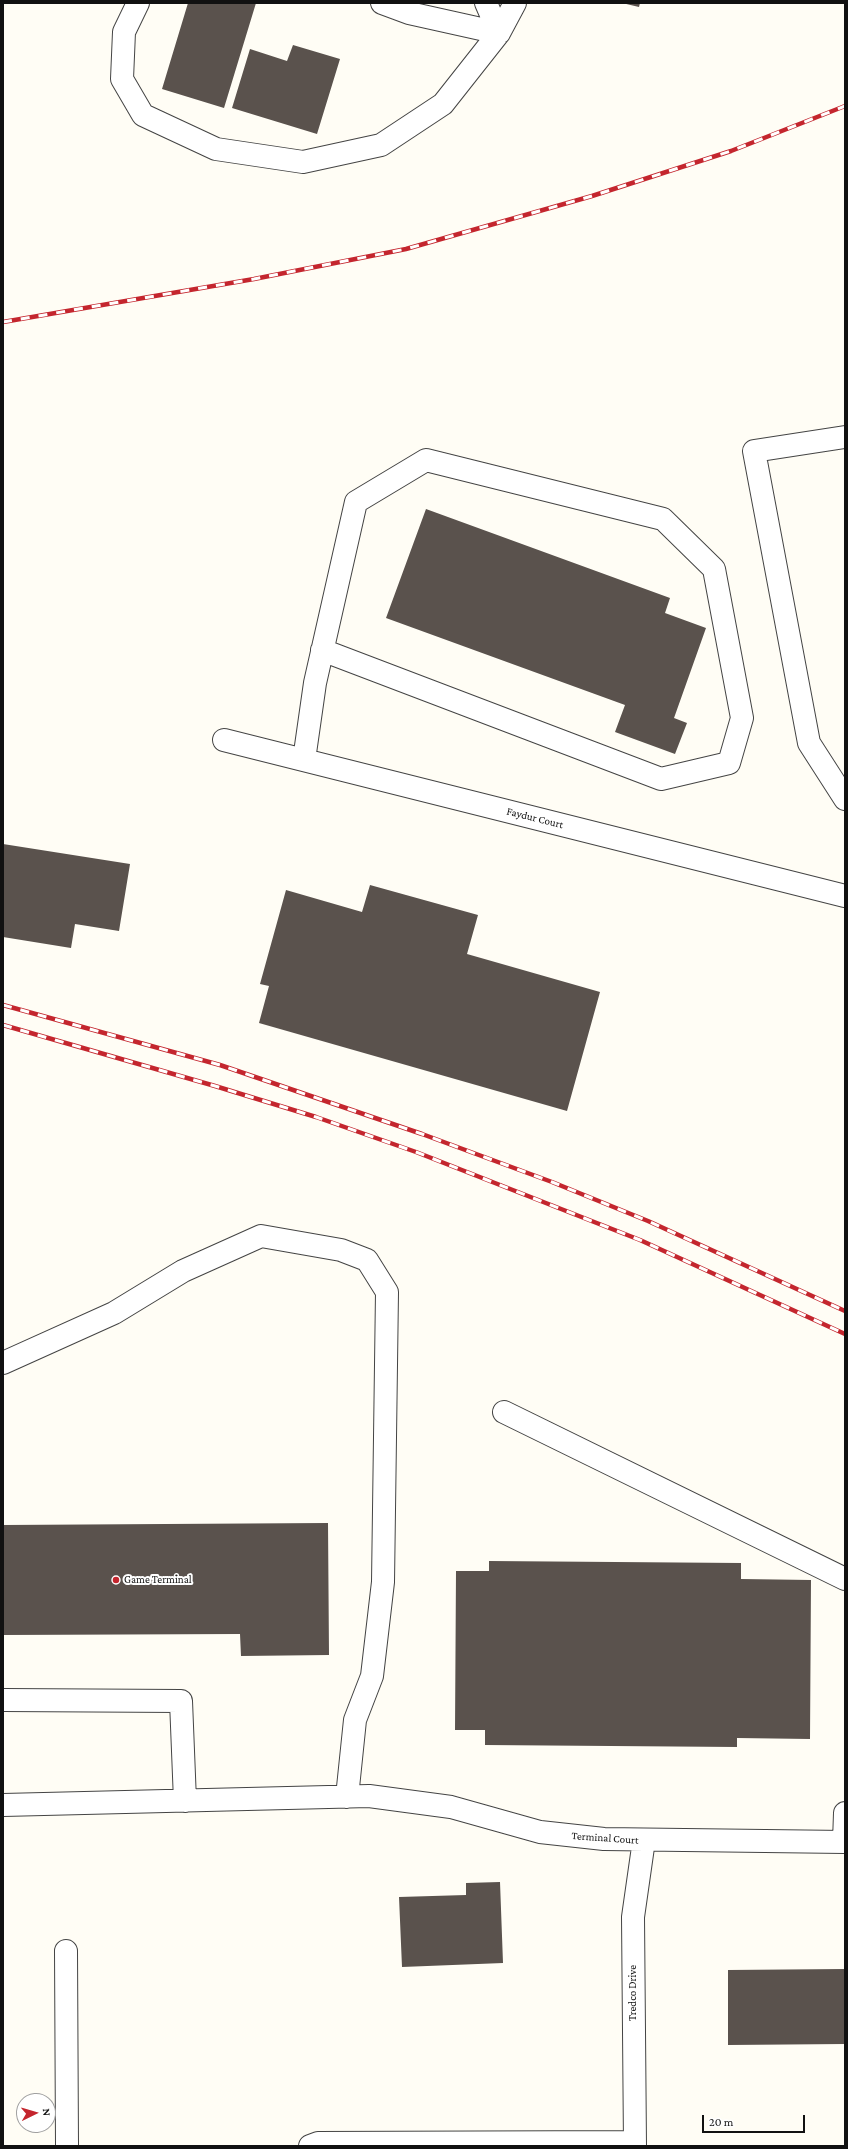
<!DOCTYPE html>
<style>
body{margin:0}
#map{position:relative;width:848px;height:2149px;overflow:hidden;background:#fffdf5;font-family:"Crimson Pro",serif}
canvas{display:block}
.frame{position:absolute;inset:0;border:4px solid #111;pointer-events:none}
.north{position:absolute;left:16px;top:2093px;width:40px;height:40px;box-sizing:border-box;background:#fff;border:1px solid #a0a0a0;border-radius:50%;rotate:85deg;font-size:11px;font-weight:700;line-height:16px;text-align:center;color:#111}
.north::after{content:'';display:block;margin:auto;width:14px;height:18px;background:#c4262e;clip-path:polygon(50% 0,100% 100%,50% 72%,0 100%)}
.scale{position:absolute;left:702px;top:2115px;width:103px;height:18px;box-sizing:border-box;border:2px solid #111;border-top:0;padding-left:5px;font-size:12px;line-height:14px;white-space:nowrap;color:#111;-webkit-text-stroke:3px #fff;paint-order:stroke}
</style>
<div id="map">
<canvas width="848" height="2149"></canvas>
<div class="frame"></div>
<div class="north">N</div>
<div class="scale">20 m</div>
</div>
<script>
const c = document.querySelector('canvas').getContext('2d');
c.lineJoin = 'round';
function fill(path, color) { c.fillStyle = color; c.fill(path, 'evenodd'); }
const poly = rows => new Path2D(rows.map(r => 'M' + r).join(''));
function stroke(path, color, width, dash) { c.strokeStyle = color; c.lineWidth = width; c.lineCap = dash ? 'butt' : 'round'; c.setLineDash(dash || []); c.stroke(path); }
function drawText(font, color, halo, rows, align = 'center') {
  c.font = font + ' "Crimson Pro",serif'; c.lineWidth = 4; c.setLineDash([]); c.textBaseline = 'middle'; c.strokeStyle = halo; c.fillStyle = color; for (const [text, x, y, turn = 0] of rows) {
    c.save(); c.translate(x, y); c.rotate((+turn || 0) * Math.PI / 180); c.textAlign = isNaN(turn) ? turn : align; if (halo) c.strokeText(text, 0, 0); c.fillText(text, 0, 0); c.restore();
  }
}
fill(poly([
 [188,3,256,3,224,108,162,89],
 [622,3,640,3,639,7],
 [293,45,340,59,317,134,232,108,250,49,287,61],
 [426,509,670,598,665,613,706,628,674,718,687,723,675,754,615,732,625,705,386,618],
 [3,844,130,864,119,931,75,924,71,948,3,937],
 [370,885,478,915,467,954,600,992,567,1111,259,1023,269,986,260,984,286,890,362,912],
 [328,1523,329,1655,241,1656,240,1634,3,1635,3,1525],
 [489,1561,741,1563,741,1579,811,1580,810,1739,737,1738,737,1747,485,1745,485,1730,455,1730,456,1571,489,1571],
 [500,1882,503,1963,402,1967,399,1897,466,1895,466,1883],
 [845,1969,845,2044,728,2045,728,1970]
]), '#5a524d');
const minor = poly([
 [138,3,124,32,122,79,143,115,216,149,303,162,381,145,443,104,499,33,515,3],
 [382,3,409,13,499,33],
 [486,3,499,33],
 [845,437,754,451,809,743,845,799],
 [224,740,845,896],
 [304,760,315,683,356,502,426,460,663,519,714,569,742,718,729,763,661,779,322,650],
 [3,1363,114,1313,183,1271,261,1236,341,1250,367,1260,387,1292,383,1582,372,1676,355,1720,347,1797],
 [504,1412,845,1579],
 [3,1700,181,1701,185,1801],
 [3,1805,369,1796,451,1807,540,1832,604,1839,845,1842],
 [844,1842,845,1813],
 [66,1951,67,2146],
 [310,2146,318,2143,635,2142],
 [635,2146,633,1917,644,1840]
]);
stroke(minor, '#444', 24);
stroke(minor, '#fff', 22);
const rail = poly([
 [3,322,254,279,406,249,592,196,731,151,845,106],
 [3,1005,220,1065,422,1134,552,1182,648,1221,845,1311],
 [3,1025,215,1086,316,1117,416,1152,640,1240,845,1334]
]);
stroke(rail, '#c4262e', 4.5);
stroke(rail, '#fff', 3, [9]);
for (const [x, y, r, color] of [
 [116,1580,4,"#c4262e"]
]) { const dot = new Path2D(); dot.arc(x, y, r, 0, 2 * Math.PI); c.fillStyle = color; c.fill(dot); stroke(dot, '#fff', 1.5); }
drawText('11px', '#111', '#fff', [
 ["Faydur Court",535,818,14],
 ["Terminal Court",605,1838,4],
 ["Tredco Drive",633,1993,-90]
]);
drawText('11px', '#111', '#fff', [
 ["Game Terminal",124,1580]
], 'left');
</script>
